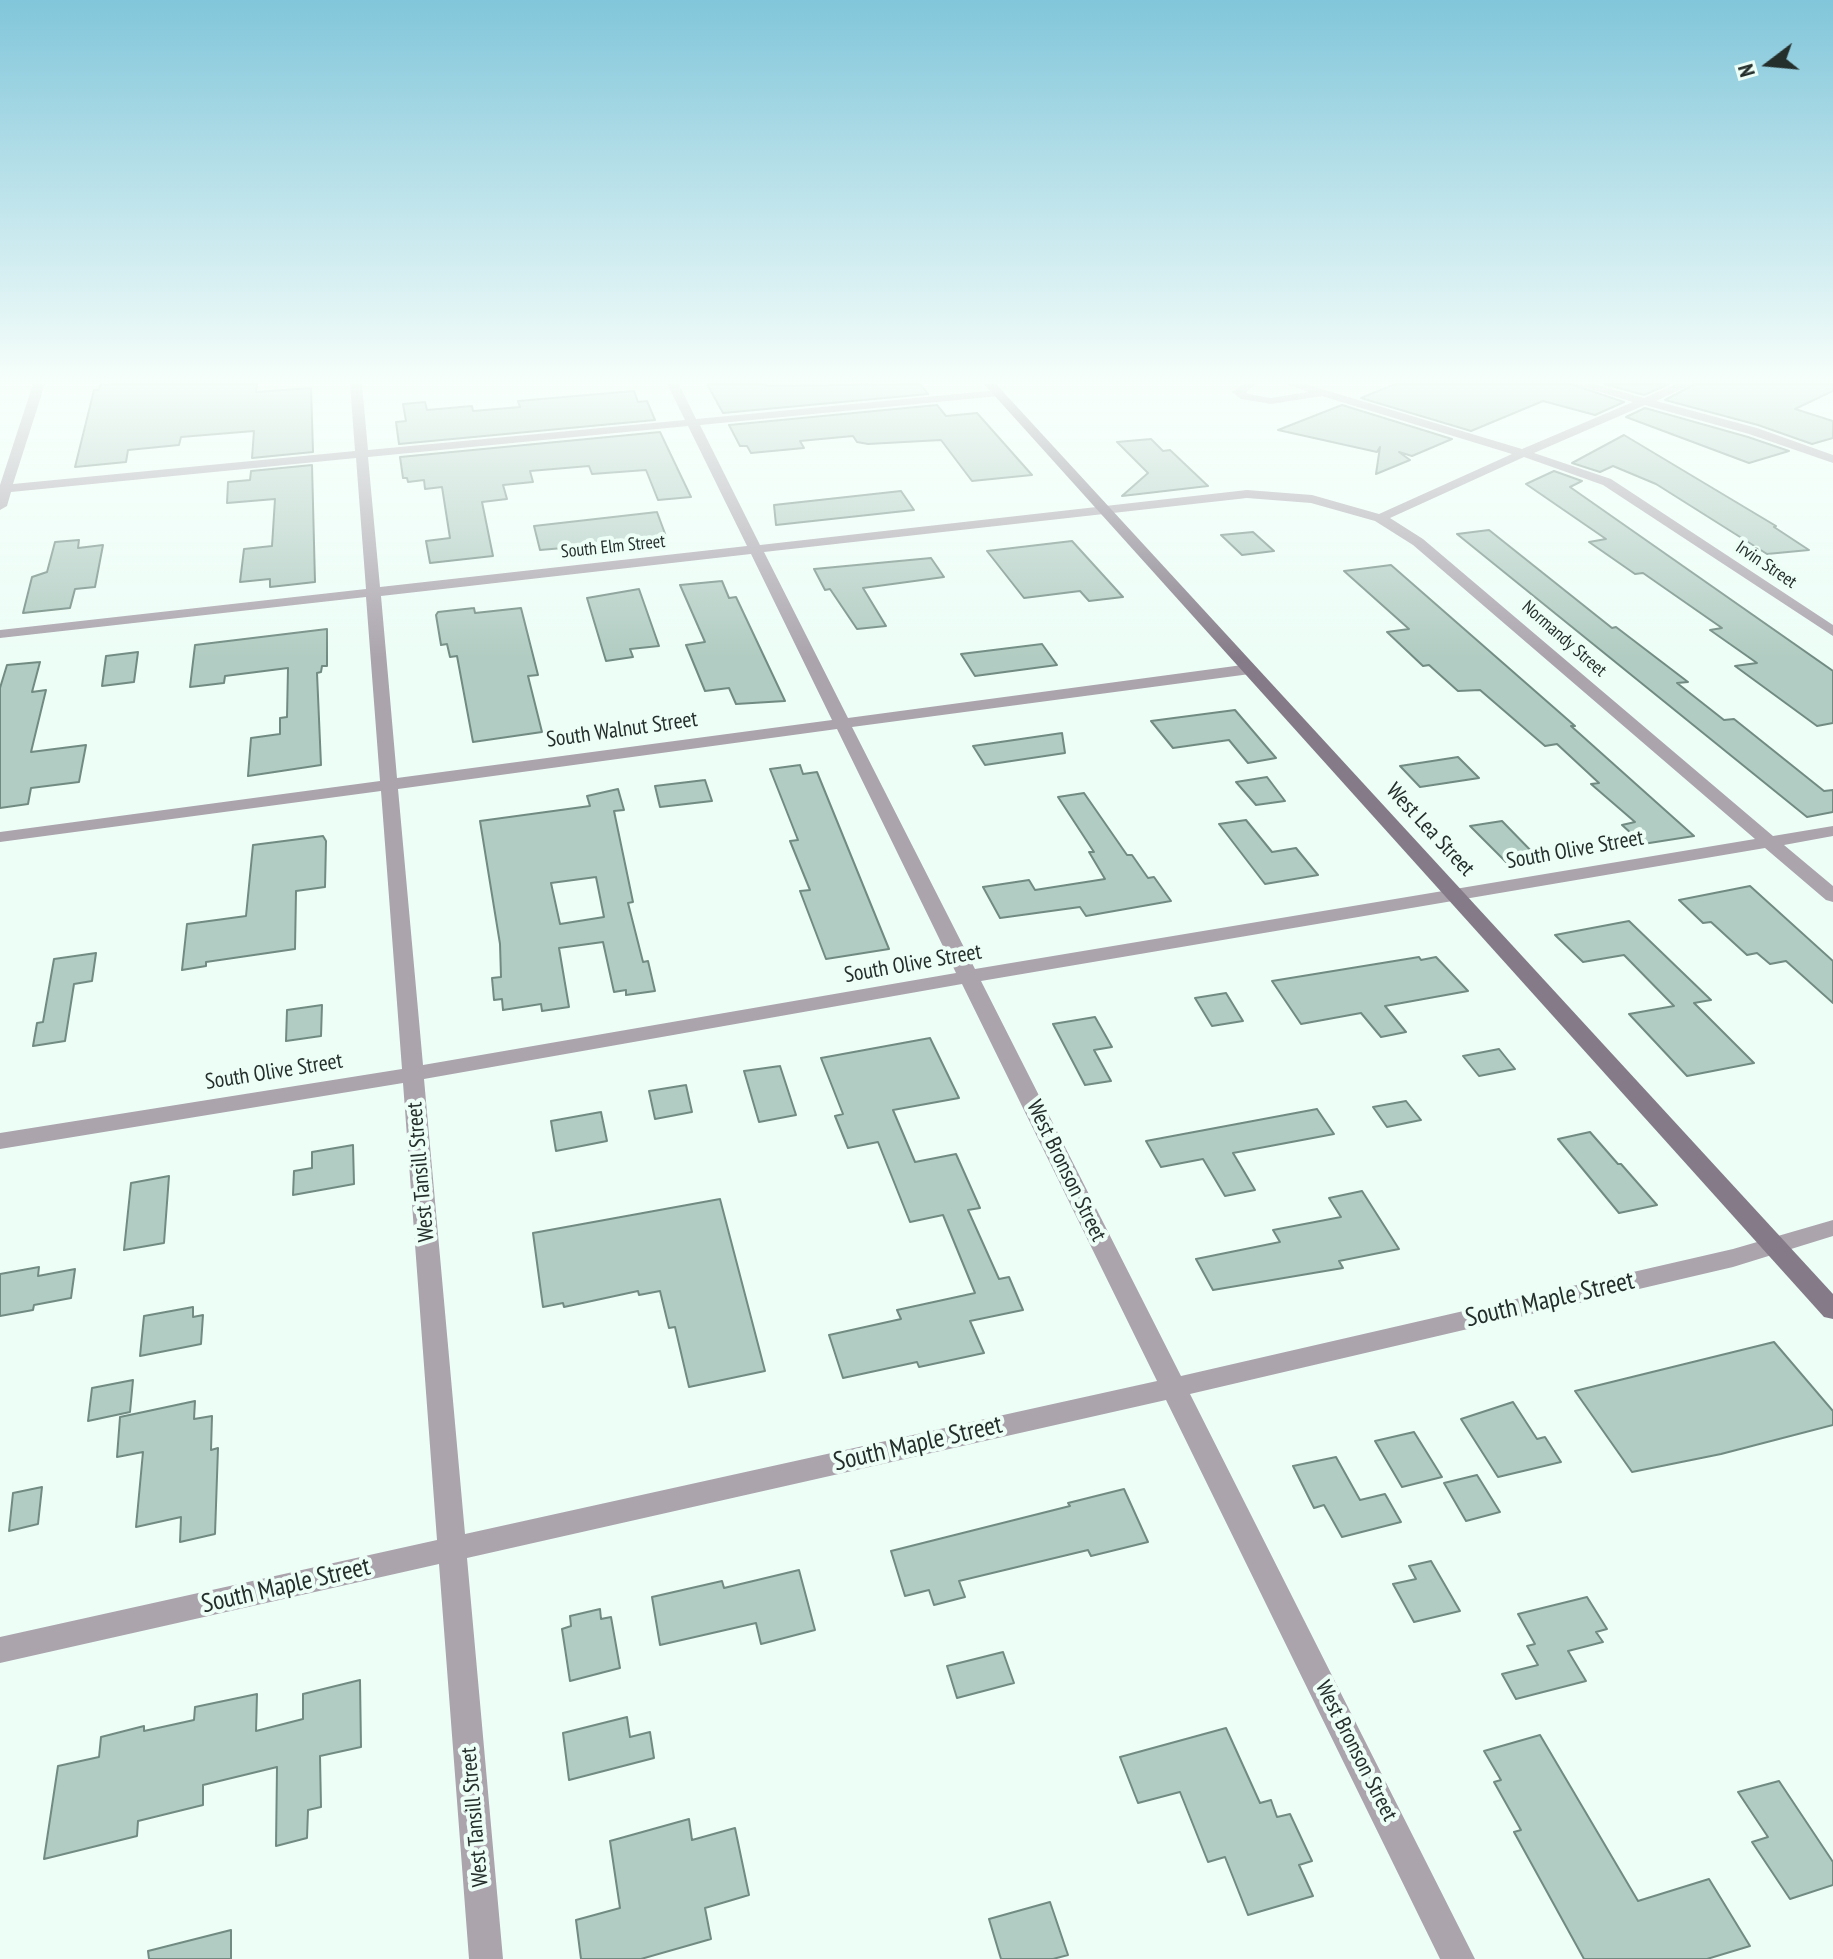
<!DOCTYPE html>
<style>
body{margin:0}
#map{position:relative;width:1833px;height:1959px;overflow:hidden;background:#edfef7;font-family:"PT Sans Narrow",sans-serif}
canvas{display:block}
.north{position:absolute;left:1729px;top:24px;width:80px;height:80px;-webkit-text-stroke:6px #edfef7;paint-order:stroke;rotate:254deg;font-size:22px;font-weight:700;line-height:32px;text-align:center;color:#242e2b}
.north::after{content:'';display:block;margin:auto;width:28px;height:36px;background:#242e2b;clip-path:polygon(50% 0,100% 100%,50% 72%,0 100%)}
</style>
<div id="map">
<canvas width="1833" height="1959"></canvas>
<div class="north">N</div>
</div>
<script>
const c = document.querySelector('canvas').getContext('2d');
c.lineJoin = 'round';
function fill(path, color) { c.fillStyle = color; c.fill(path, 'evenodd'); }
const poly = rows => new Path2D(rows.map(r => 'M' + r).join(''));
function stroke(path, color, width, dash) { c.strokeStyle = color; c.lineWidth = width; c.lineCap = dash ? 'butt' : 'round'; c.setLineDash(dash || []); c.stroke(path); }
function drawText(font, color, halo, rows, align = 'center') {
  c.font = font + ' "PT Sans Narrow",sans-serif'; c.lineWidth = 8; c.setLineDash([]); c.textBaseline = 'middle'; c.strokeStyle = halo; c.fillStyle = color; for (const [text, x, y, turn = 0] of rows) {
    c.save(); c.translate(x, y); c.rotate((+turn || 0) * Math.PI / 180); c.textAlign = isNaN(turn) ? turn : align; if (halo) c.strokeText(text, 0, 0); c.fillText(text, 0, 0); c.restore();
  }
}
const building = poly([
 [116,384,257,384,256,392,311,388,313,452,252,458,254,431,181,437,179,445,128,450,126,462,75,467,94,390,99,390,100,385,116,384],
 [707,384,765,384,767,386,920,384,928,394,723,413,707,384],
 [1395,384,1571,384,1624,402,1595,415,1543,401,1471,431,1361,398,1395,384],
 [1604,384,1669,384,1644,395,1604,384],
 [1695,384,1833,384,1833,391,1795,409,1833,421,1833,438,1812,444,1758,425,1665,400,1695,384],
 [634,391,638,402,647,401,655,420,399,444,396,422,406,421,403,404,425,402,427,410,472,406,473,411,520,407,518,401,634,391],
 [937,405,946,416,977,413,1032,475,972,481,941,440,868,444,857,442,853,436,800,441,804,448,751,453,747,446,740,446,729,425,937,405],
 [1342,405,1452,439,1412,456,1399,452,1410,460,1376,474,1380,447,1377,452,1278,430,1342,405],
 [1645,408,1748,437,1789,451,1749,463,1626,417,1645,408],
 [660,432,691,497,658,500,646,470,592,474,589,466,530,471,533,482,503,485,507,499,482,502,493,556,430,563,426,541,450,538,442,487,425,489,424,480,408,482,407,478,403,478,400,457,660,432],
 [1624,435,1776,526,1774,527,1809,550,1767,554,1656,484,1613,466,1600,472,1572,463,1624,435],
 [1151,439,1163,451,1170,450,1208,486,1122,496,1148,473,1117,442,1151,439],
 [312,465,315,582,270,587,270,579,240,582,244,549,272,546,275,499,227,503,228,482,250,480,251,471,312,465],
 [1554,471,1582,481,1570,487,1833,671,1833,723,1817,726,1735,666,1757,663,1710,630,1722,628,1643,573,1635,574,1589,542,1606,539,1526,484,1554,471],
 [901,491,914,510,776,525,774,505,901,491],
 [657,512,667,539,540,550,534,526,657,512],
 [1489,530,1612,628,1616,627,1688,682,1677,683,1724,720,1734,719,1824,791,1833,790,1833,812,1807,817,1457,534,1489,530],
 [1253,532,1274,551,1242,555,1221,535,1253,532],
 [79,540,78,548,103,545,95,587,75,589,70,608,23,613,32,577,47,572,55,542,79,540],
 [1072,541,1123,597,1089,601,1080,591,1024,598,987,551,1072,541],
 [931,558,944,577,863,588,886,626,857,629,830,589,825,590,814,569,931,558],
 [1391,565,1575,726,1571,726,1694,836,1643,844,1622,825,1635,822,1591,784,1599,783,1557,744,1545,746,1480,690,1458,691,1429,665,1423,666,1387,632,1409,629,1344,571,1391,565],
 [722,581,729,598,736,597,785,701,736,704,729,688,705,691,686,645,705,642,680,585,722,581],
 [639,589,659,646,630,649,633,657,606,661,587,598,639,589],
 [474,608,475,613,521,608,538,675,528,676,542,732,473,742,457,656,450,657,447,644,441,645,436,615,438,612,474,608],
 [327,629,327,666,322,666,321,672,317,673,321,765,248,776,251,738,280,734,280,718,287,717,288,668,225,676,224,683,190,687,195,645,327,629],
 [1042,644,1057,665,975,676,961,654,1042,644],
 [138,652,134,682,102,686,106,656,138,652],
 [40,662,32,692,46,690,31,752,86,745,79,782,31,788,28,804,0,808,0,688,7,665,40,662],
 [1235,710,1276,758,1248,763,1229,740,1173,748,1151,721,1235,710],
 [1062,733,1065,753,985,765,973,746,1062,733],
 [1458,757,1479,778,1420,787,1400,766,1458,757],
 [800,765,803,774,817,772,889,949,826,959,800,891,810,890,790,841,798,840,770,769,800,765],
 [1267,777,1285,801,1256,805,1236,782,1267,777],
 [705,780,712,801,660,807,655,786,705,780],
 [618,789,624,810,614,811,633,902,628,903,643,962,648,961,655,991,626,995,626,990,614,992,603,942,559,948,569,1007,542,1011,541,1004,503,1010,502,999,494,1000,492,978,501,977,500,944,480,821,590,806,587,796,618,789],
 [596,877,604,917,560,924,551,883,596,877],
 [1084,793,1127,855,1132,855,1148,878,1154,877,1171,901,1086,916,1080,907,1000,918,983,887,1029,880,1035,890,1105,879,1089,852,1094,852,1058,797,1084,793],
 [1246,820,1272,852,1296,848,1318,875,1265,884,1219,824,1246,820],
 [1502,821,1537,857,1506,862,1470,826,1502,821],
 [323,836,326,841,325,887,296,891,295,949,206,962,206,966,182,970,187,924,246,916,253,845,323,836],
 [1750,886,1833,961,1833,1003,1786,961,1770,964,1757,953,1747,955,1711,922,1703,923,1679,900,1750,886],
 [1629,921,1711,1000,1694,1003,1754,1063,1687,1076,1629,1014,1674,1006,1624,955,1583,962,1555,935,1629,921],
 [96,953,92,981,74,984,65,1041,33,1046,37,1023,43,1022,54,959,96,953],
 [1419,957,1421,960,1436,957,1468,991,1385,1006,1406,1032,1381,1037,1361,1013,1301,1024,1272,981,1419,957],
 [1226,993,1243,1021,1212,1026,1195,998,1226,993],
 [322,1005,321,1036,286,1041,287,1010,322,1005],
 [1095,1017,1112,1047,1094,1050,1111,1081,1085,1085,1053,1024,1095,1017],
 [930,1038,959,1098,893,1110,915,1162,956,1154,980,1208,968,1210,999,1279,1009,1277,1023,1310,970,1321,984,1353,919,1367,917,1362,843,1378,829,1335,901,1319,897,1310,975,1293,943,1215,910,1222,878,1142,848,1148,835,1116,843,1114,821,1058,930,1038],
 [1499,1049,1515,1069,1479,1076,1463,1056,1499,1049],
 [780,1066,796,1115,759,1122,744,1071,780,1066],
 [686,1085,692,1112,655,1119,649,1091,686,1085],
 [1406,1101,1421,1120,1387,1127,1373,1107,1406,1101],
 [1317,1109,1334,1134,1233,1153,1255,1190,1225,1196,1203,1159,1161,1167,1146,1141,1317,1109],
 [601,1112,607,1141,556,1151,551,1121,601,1112],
 [1590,1132,1618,1164,1621,1164,1657,1205,1619,1213,1558,1139,1590,1132],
 [353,1145,354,1184,293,1195,294,1171,312,1168,312,1152,353,1145],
 [169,1176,164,1243,124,1250,131,1183,169,1176],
 [1362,1191,1399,1249,1339,1261,1343,1268,1213,1290,1196,1259,1280,1242,1273,1230,1341,1217,1329,1198,1362,1191],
 [720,1199,765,1371,689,1387,675,1327,669,1328,660,1291,639,1295,638,1291,564,1307,563,1303,543,1307,533,1233,720,1199],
 [39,1267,38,1276,75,1269,71,1298,34,1305,33,1310,0,1316,0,1274,39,1267],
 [193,1307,193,1317,203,1315,201,1344,140,1356,144,1316,193,1307],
 [1774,1342,1833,1411,1833,1425,1721,1454,1632,1472,1575,1391,1774,1342],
 [133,1380,130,1412,88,1421,92,1388,133,1380],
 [195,1401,194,1419,212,1416,211,1450,218,1448,215,1534,180,1542,181,1517,136,1527,143,1452,117,1457,120,1417,195,1401],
 [1513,1402,1537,1439,1545,1437,1561,1462,1498,1477,1461,1419,1513,1402],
 [1414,1432,1442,1477,1402,1487,1375,1441,1414,1432],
 [1336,1457,1360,1500,1385,1494,1401,1522,1342,1537,1324,1505,1314,1508,1293,1466,1336,1457],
 [1477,1475,1500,1512,1466,1521,1444,1483,1477,1475],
 [42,1487,38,1524,9,1531,13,1493,42,1487],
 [1124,1489,1148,1542,1091,1556,1088,1550,959,1581,965,1597,934,1605,929,1590,905,1596,891,1551,1070,1506,1068,1503,1124,1489],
 [1431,1561,1460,1611,1414,1622,1393,1584,1416,1579,1409,1566,1431,1561],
 [799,1570,815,1630,761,1644,756,1623,660,1645,652,1597,722,1581,724,1588,799,1570],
 [1587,1597,1607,1629,1596,1632,1603,1642,1568,1651,1586,1681,1516,1699,1502,1674,1538,1665,1527,1646,1535,1644,1518,1614,1587,1597],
 [600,1609,601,1619,611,1617,620,1668,570,1681,562,1629,571,1626,570,1616,600,1609],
 [1003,1652,1014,1683,957,1698,947,1666,1003,1652],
 [360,1680,361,1747,320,1756,321,1807,308,1810,307,1838,276,1846,277,1767,203,1785,203,1805,138,1821,137,1836,44,1859,58,1766,99,1757,101,1737,144,1726,144,1731,194,1720,195,1707,257,1694,256,1731,303,1719,303,1694,360,1680],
 [627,1717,630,1737,650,1732,654,1758,569,1780,563,1733,627,1717],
 [1226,1728,1260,1803,1271,1800,1277,1817,1290,1814,1312,1861,1299,1865,1313,1896,1248,1915,1225,1857,1208,1862,1180,1792,1138,1803,1120,1757,1226,1728],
 [1540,1735,1638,1901,1709,1879,1750,1946,1707,1959,1584,1959,1514,1832,1521,1830,1494,1782,1501,1780,1484,1751,1540,1735],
 [1779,1781,1833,1862,1833,1885,1790,1899,1752,1842,1768,1837,1738,1792,1779,1781],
 [689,1819,692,1840,735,1828,749,1895,705,1908,711,1939,641,1959,581,1959,576,1920,620,1908,610,1841,689,1819],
 [1050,1902,1068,1955,1053,1959,1001,1959,989,1919,1050,1902],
 [231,1930,231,1959,149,1959,148,1951,231,1930]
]);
fill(building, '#b1ccc2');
stroke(building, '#718b82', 2);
fill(poly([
 [33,384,45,384,13,484,355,451,350,384,362,384,368,450,685,420,667,384,679,384,696,419,999,390,1005,393,999,396,700,425,760,545,1247,490,1312,495,1379,514,1512,454,1322,396,1271,404,1241,399,1232,392,1243,384,1257,384,1246,392,1248,394,1271,398,1308,392,1287,384,1305,384,1522,449,1633,402,1574,384,1593,384,1644,398,1676,384,1692,384,1656,401,1757,428,1833,455,1833,463,1749,434,1645,405,1534,453,1611,479,1833,625,1833,636,1603,485,1524,457,1390,518,1423,539,1773,836,1833,826,1833,836,1784,845,1833,886,1833,902,1826,900,1765,848,981,981,1181,1376,1733,1249,1833,1220,1833,1236,1733,1267,1190,1394,1475,1959,1440,1959,1166,1400,467,1558,503,1959,469,1959,439,1564,0,1663,0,1637,437,1540,403,1083,0,1149,0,1133,402,1069,381,791,0,842,0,832,380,781,366,597,0,638,0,630,366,589,356,458,11,492,7,506,0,510,0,485,33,384],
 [688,426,747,546,380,587,368,457,688,426],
 [1247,498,1311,503,1375,521,1413,545,1755,839,975,969,852,727,1250,674,1258,669,1250,664,848,718,764,552,1247,498],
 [751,554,832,720,397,778,381,596,751,554],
 [837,729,956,973,423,1065,398,789,837,729],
 [962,984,1157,1381,465,1534,424,1079,962,984]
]), '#aba4ad');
fill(poly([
 [984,384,996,384,1833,1294,1833,1319,1824,1317,984,384]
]), '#857b88');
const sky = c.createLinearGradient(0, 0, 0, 658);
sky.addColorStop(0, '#81c6da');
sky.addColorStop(0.58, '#f7fffb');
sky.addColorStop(1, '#f7fffb00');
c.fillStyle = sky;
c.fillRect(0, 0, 1833, 658);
drawText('18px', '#242e2b', '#edfef7', [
 ["South Elm Street",613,547,-6],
 ["Irvin Street",1766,565,34],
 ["Normandy Street",1564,639,41]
]);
drawText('22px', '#242e2b', '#edfef7', [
 ["South Walnut Street",622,730,-8],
 ["West Lea Street",1430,830,47],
 ["South Olive Street",1575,850,-10],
 ["South Olive Street",913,964,-10],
 ["South Olive Street",274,1072,-9],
 ["West Bronson Street",1066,1171,64],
 ["West Tansill Street",421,1172,-95],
 ["West Bronson Street",1356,1751,63],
 ["West Tansill Street",475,1817,-95]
]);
drawText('26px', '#242e2b', '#edfef7', [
 ["South Maple Street",1550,1300,-13],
 ["South Maple Street",918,1444,-13],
 ["South Maple Street",286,1586,-13]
]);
</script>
